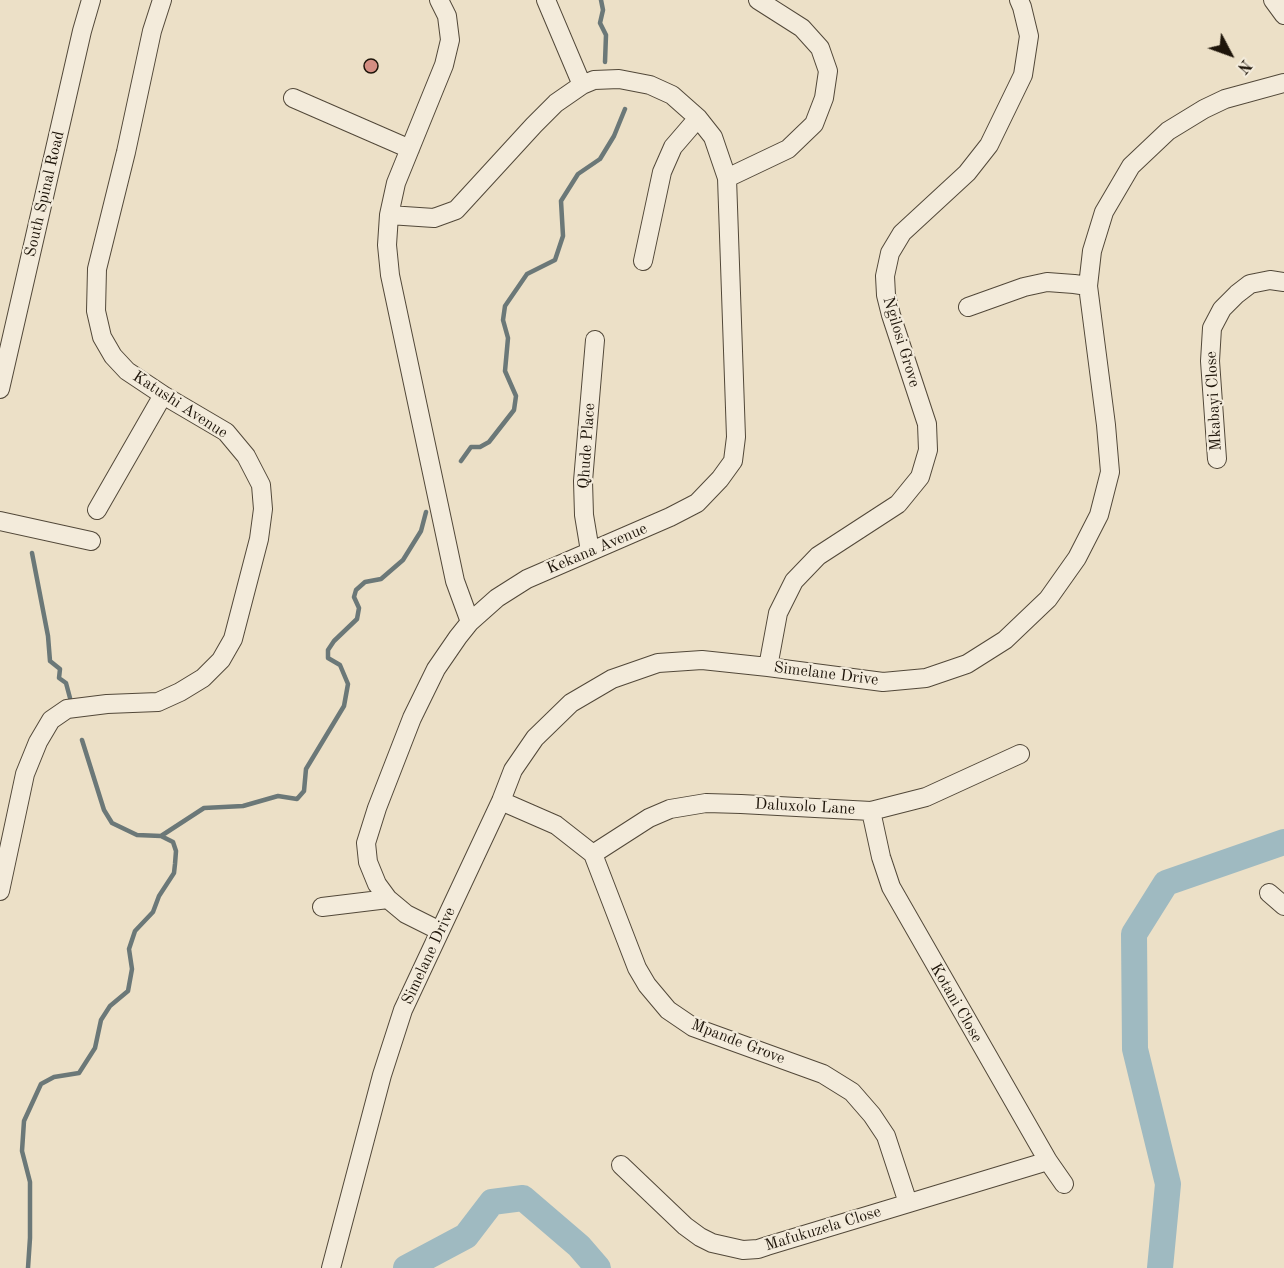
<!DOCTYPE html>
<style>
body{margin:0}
#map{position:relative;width:1284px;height:1268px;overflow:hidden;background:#ece0c7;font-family:"Old Standard TT",serif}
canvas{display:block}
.north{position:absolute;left:1200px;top:24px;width:60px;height:60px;-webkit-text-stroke:4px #f3ebdb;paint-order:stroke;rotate:131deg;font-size:16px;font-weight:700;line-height:24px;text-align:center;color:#1e150a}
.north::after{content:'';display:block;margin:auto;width:21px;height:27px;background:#1e150a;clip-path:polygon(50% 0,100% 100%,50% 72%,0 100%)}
</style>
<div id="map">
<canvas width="1284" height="1268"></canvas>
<div class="north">N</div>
</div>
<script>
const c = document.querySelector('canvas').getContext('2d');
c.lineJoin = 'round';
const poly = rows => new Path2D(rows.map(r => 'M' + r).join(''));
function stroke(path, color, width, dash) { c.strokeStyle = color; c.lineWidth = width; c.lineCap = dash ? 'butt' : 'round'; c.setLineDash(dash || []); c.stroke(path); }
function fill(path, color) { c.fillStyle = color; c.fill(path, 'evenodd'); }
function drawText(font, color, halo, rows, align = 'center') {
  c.font = font + ' "Old Standard TT",serif'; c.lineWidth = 4.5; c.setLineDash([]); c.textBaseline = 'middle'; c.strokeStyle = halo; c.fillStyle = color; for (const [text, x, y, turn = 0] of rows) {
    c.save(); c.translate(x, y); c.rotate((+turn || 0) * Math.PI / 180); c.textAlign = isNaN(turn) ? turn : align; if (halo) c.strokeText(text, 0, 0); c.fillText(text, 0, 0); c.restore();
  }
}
stroke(poly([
 [601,0,603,10,600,23,606,35,605,62],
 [461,461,471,447,480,447,489,442,514,410,516,396,505,371,508,338,503,320,505,306,527,274,555,260,563,236,561,201,578,174,600,159,614,136,625,109],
 [32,553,48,636,50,661,60,669,59,678,66,683,70,698],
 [161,836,204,808,243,806,278,796,297,799,304,791,306,769,344,706,348,684,340,665,328,658,328,650,334,641,357,619,359,608,354,597,356,590,365,582,381,579,403,560,421,531,426,512],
 [28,1268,30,1238,30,1182,22,1151,24,1121,41,1084,54,1077,79,1073,95,1048,101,1020,110,1006,128,991,132,969,129,949,135,931,153,912,159,896,174,873,175,864,176,851,173,842,161,836,137,835,112,823,104,810,82,740]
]), '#6b7878', 4.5);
stroke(poly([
 [406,1268,466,1236,492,1202,523,1198,579,1246,598,1268],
 [1160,1268,1168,1184,1135,1049,1134,934,1166,883,1284,842]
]), '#9fbac1', 26);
const building = poly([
 '364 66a7 7 0 1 1 14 0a7 7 0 1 1-14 0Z'
]);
fill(building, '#d48e82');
stroke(building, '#1e150a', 1.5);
const minor = poly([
 [439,0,447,16,450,40,444,65,396,183,389,215,387,245,390,275,455,581,470,622],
 [546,0,582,85],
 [1273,0,1284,15],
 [293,98,410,149],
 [727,178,788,149,814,124,824,98,828,71,820,48,802,28,758,0],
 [389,215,434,218,456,210,534,125,556,103,582,85,594,80,619,79,650,85,672,95,698,118,713,137,727,178,736,437,733,461,720,479,697,503,670,517,527,579,497,598,470,622,458,637,436,669,412,718,377,808,366,843,368,862,377,884,388,899,406,914,440,931],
 [643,261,662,172,673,147,698,118],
 [968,307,1024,287,1047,282,1074,284,1088,286],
 [0,389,82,31,91,0],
 [1217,459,1210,361,1212,328,1222,309,1237,294,1250,284,1270,280,1284,282],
 [97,510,163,395],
 [0,521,91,541],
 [590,551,584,515,583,481,595,340],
 [768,667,778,613,794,581,818,556,898,504,920,477,928,450,927,424,891,315,886,295,885,276,890,253,902,233,967,173,989,145,1023,75,1029,36,1022,7,1019,0],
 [501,801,556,825,593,854,637,968,647,985,668,1010,693,1027,823,1074,852,1092,872,1115,886,1136,908,1203],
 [871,811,881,857,891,887,1048,1161,1064,1184],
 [593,854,649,818,670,809,706,803,741,804,871,811,926,797,1020,754],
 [0,891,25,774,38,742,51,720,67,709,107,704,158,702,180,692,203,678,221,660,233,639,259,539,263,509,261,485,246,456,226,432,163,395,127,371,113,356,102,337,96,311,97,269,126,152,152,31,162,0],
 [1269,893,1284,906],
 [322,907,388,899],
 [621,1165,685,1226,700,1237,712,1243,743,1250,758,1249,767,1246,1048,1161],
 [331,1268,382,1075,403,1010,501,801,513,770,535,738,571,703,612,679,658,663,702,660,768,667,883,682,926,678,967,664,1005,640,1048,599,1077,558,1099,515,1110,472,1106,425,1088,286,1092,251,1104,212,1131,166,1168,131,1204,109,1225,99,1284,83]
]);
stroke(minor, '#524839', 20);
stroke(minor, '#f3ebdb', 18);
drawText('16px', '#1e150a', '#f3ebdb', [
 ["South Spinal Road",45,194,-77],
 ["Ngilosi Grove",901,342,73],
 ["Mkabayi Close",1214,401,-93],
 ["Katushi Avenue",180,405,33],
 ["Qhude Place",587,446,-86],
 ["Kekana Avenue",597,549,-23],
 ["Simelane Drive",826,674,7],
 ["Daluxolo Lane",805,807,3],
 ["Simelane Drive",429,956,-65],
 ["Kotani Close",956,1003,60],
 ["Mpande Grove",738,1042,21],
 ["Mafukuzela Close",823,1229,-17]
]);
</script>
